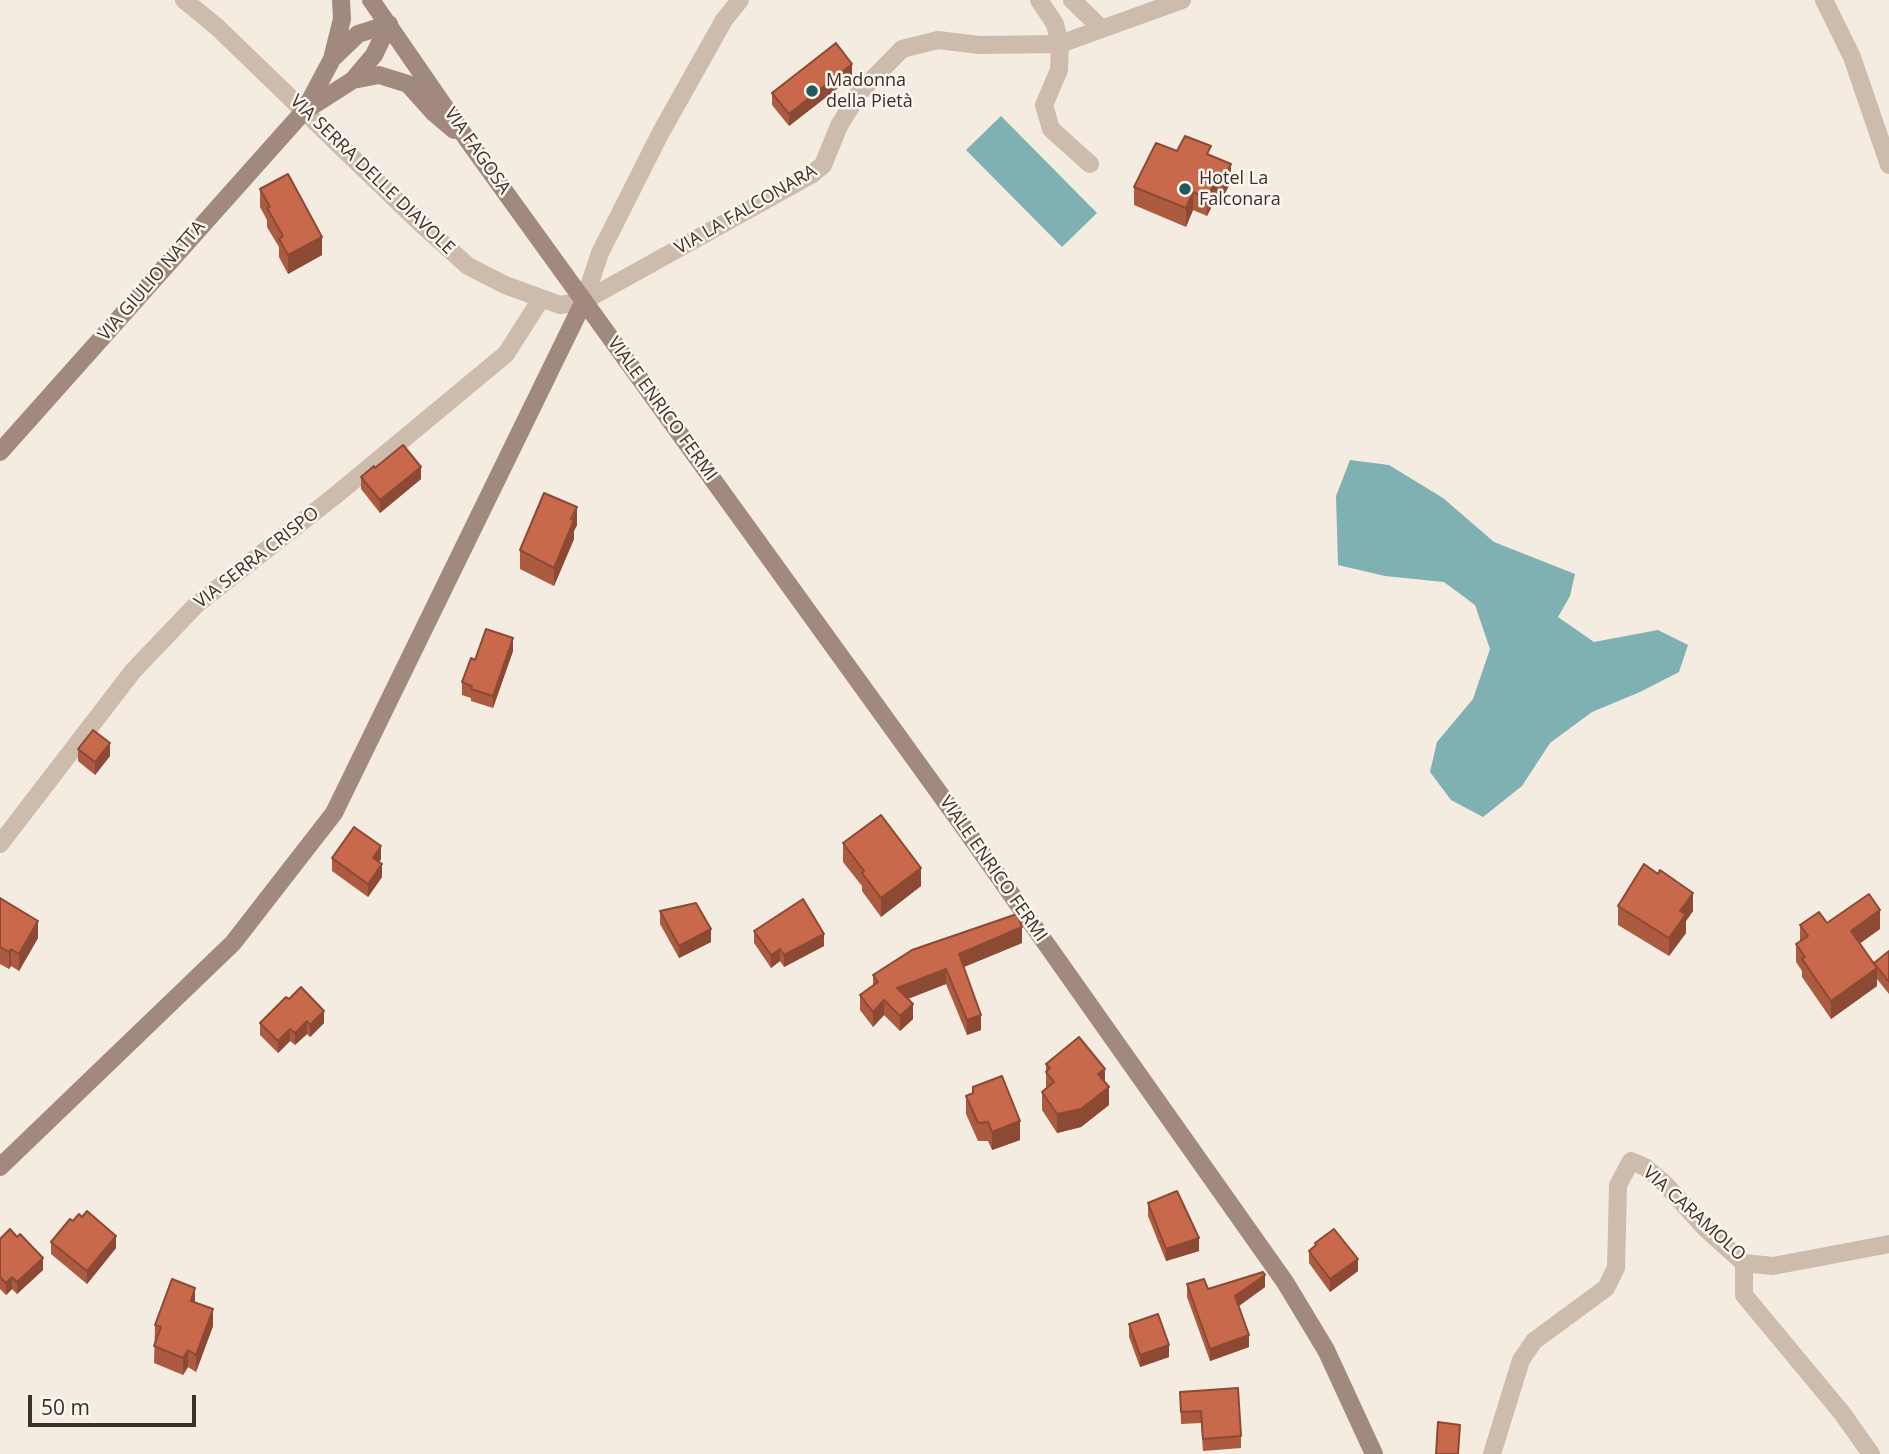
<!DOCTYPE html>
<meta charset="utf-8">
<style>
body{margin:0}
#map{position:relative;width:1889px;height:1454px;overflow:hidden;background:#f4ebe1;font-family:"Open Sans",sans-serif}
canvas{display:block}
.scale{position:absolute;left:28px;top:1395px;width:168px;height:32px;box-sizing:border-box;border:4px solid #3b302b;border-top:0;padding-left:9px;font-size:21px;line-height:24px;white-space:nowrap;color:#3b302b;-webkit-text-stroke:5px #fbf5ee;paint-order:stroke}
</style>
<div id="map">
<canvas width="1889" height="1454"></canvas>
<div class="scale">50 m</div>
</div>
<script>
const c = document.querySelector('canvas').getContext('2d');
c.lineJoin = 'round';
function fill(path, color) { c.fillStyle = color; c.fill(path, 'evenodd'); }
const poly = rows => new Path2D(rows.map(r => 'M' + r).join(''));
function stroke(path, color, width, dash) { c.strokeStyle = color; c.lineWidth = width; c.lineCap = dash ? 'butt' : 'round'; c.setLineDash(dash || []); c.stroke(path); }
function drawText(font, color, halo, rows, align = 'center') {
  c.font = font + ' "Open Sans",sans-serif'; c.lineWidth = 5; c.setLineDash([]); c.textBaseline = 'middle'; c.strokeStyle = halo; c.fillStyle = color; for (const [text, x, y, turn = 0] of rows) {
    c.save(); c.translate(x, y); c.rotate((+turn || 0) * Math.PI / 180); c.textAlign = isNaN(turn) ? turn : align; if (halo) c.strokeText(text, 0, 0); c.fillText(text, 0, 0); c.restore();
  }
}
fill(poly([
 [1001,116,1097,213,1062,247,966,150],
 [1350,460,1389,465,1443,498,1494,542,1575,574,1570,596,1558,617,1594,642,1658,630,1688,645,1679,672,1640,692,1592,712,1550,743,1522,786,1483,817,1451,800,1430,772,1437,742,1473,699,1490,649,1475,605,1444,582,1385,576,1338,565,1336,496]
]), '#7fb0b2');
stroke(poly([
 [184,0,217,27,419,222,468,266,505,285,560,305,584,301,811,175,823,165,839,126,859,93,902,49,938,40,979,45,1060,44,1182,0],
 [1039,0,1055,24,1060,44,1059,70,1044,105,1051,129,1090,164],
 [1072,0,1102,29],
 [1824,0,1852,57,1889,165],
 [584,301,600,253,660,134,724,20,740,0],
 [0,844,133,671,196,605,336,495,506,354,541,299],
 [1744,1263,1744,1295,1842,1413,1871,1454],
 [1492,1454,1521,1360,1534,1341,1606,1288,1616,1268,1618,1185,1631,1161,1645,1167,1665,1184,1705,1228,1744,1263,1773,1266,1889,1244]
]), '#cdbbac', 18);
stroke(poly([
 [371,0,469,142,958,819,1285,1282,1326,1350,1374,1454],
 [332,59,358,34,389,24],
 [353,80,379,75,408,84,434,113,454,130],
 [306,110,353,80,374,55,389,24],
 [0,452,305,110,332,59,342,19,341,0],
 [0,1167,233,943,334,813,584,301]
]), '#a18a7d', 18);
fill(poly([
 [852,77,789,126,772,105,772,93],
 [1177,151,1211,156,1231,182,1223,197,1217,196,1207,216,1193,210,1186,227,1134,205,1134,187],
 [260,189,322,255,288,274,279,257,279,247,267,227,267,220,260,207],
 [375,468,421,479,380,513,361,489,361,477],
 [577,525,574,531,574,539,554,586,520,569,520,550],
 [513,651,493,708,471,701,471,698,462,695,462,682,475,660],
 [78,749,110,756,95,775,78,761],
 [843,843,921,886,881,917,862,891,862,886,843,862],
 [332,858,381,859,379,862,382,877,368,897,332,871],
 [0,898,38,938,19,971,11,966,9,969,0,964],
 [1618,906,1693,911,1686,921,1686,933,1669,956,1618,925],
 [660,911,711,942,679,958,660,924],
 [1827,923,1880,929,1859,943,1874,964,1889,951,1889,994,1877,979,1877,986,1831,1019,1802,977,1802,971,1796,962,1796,944,1800,941,1800,925],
 [754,931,824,946,784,967,780,961,771,968,754,943],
 [1022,943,964,967,981,1030,967,1035,946,984,908,999,913,1019,900,1031,884,1015,873,1027,860,1010,860,995,873,986,873,975],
 [286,997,324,1023,310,1037,307,1034,295,1045,290,1041,278,1053,260,1035,260,1023],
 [1046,1064,1105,1083,1109,1105,1081,1127,1057,1133,1042,1110,1042,1092,1046,1089],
 [966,1096,1020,1140,992,1150,988,1141,978,1141,966,1114],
 [1148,1203,1199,1251,1166,1261,1148,1216],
 [0,1239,43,1270,17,1294,12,1289,6,1295,0,1289],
 [51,1242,116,1248,87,1284,51,1254],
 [1315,1243,1358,1271,1330,1292,1309,1263,1309,1251,1315,1246],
 [1187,1284,1208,1289,1265,1287,1238,1306,1249,1347,1210,1361,1187,1297],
 [195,1303,213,1326,196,1372,188,1367,183,1375,154,1363,155,1325],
 [1129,1324,1169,1357,1140,1367,1129,1337],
 [1180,1392,1241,1436,1241,1448,1203,1451,1201,1423,1181,1424]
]), '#ac5a40');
fill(poly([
 [852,64,852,77,789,126,789,114],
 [1231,164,1231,182,1223,197,1223,179],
 [1217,178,1217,196,1207,216,1207,198],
 [1193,192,1193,210,1186,227,1186,208],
 [322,237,322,255,288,274,288,255],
 [421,467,421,479,380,513,380,500],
 [577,507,577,525,574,531,574,539,554,586,554,568],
 [513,638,513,651,493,708,493,696],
 [110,743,110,756,95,775,95,762],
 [381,846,381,859,373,871,373,858],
 [382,864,382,877,368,897,368,884],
 [921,868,921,886,881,917,881,898],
 [1693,893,1693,911,1686,921,1686,933,1669,956,1669,938,1680,911],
 [1880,910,1880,929,1851,950,1851,931],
 [38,921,38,938,19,971,19,954],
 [1022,927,1022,943,959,969,959,954],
 [711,929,711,942,679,958,679,946],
 [824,934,824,946,784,967,784,955],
 [11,949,11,966,9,969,9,952],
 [780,949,780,961,771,968,771,955],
 [1877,968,1877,986,1831,1019,1831,1001],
 [946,969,946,984,897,1003,897,988],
 [884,1000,884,1015,873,1027,873,1012],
 [913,1004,913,1019,900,1031,900,1016],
 [324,1011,324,1023,310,1037,310,1025],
 [981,1015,981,1030,967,1035,967,1020],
 [307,1021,307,1034,295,1045,295,1033],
 [290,1029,290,1041,278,1053,278,1041],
 [1105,1069,1105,1088,1098,1074],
 [1109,1087,1109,1105,1081,1127,1057,1133,1057,1114],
 [1020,1121,1020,1140,992,1150,992,1132],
 [116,1236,116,1248,87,1284,87,1271],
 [1199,1238,1199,1251,1166,1261,1166,1249],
 [43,1258,43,1270,17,1294,17,1282],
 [1358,1259,1358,1271,1330,1292,1330,1279],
 [1265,1275,1265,1287,1235,1309,1235,1296],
 [12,1277,12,1289,6,1295,6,1283],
 [195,1288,195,1305,191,1301],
 [213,1309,213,1326,196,1372,196,1355],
 [1249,1335,1249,1347,1210,1361,1210,1349],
 [1169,1345,1169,1357,1140,1367,1140,1355],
 [188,1350,188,1367,183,1375,183,1358]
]), '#8c4a34');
const building = poly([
 [836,43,852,64,789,114,772,93,836,43],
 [1185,136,1211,146,1207,154,1231,164,1223,179,1217,178,1207,198,1193,192,1186,208,1134,187,1156,143,1177,151,1185,136],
 [288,174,322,237,288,255,279,239,283,236,267,208,270,207,260,189,288,174],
 [403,445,421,467,380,500,361,477,374,466,375,468,403,445],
 [544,493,577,507,571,519,574,520,554,568,520,550,544,493],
 [486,629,513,638,493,696,471,689,472,686,462,682,471,658,475,660,486,629],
 [93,730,110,743,95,762,78,749,93,730],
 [881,815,921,868,881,898,862,873,864,871,843,843,881,815],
 [354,827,381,846,373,858,382,864,368,884,332,858,354,827],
 [1644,864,1658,874,1660,870,1693,893,1680,911,1686,914,1669,938,1618,906,1644,864],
 [1869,894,1880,910,1851,931,1877,968,1831,1001,1802,959,1805,957,1796,944,1808,936,1800,925,1819,912,1827,923,1869,894],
 [0,898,38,921,19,954,11,949,9,952,0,947,0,898],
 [803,899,824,934,784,955,780,949,771,955,754,931,803,899],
 [696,903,711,929,679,946,660,911,696,903],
 [1017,914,1022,927,959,954,981,1015,967,1020,946,969,897,988,913,1004,900,1016,884,1000,873,1012,860,995,878,982,873,975,912,950,1017,914],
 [1889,951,1889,982,1874,963,1889,951],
 [301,987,324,1011,310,1025,307,1021,295,1033,290,1029,278,1041,260,1023,286,997,289,999,301,987],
 [1079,1037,1105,1069,1098,1074,1109,1087,1081,1109,1057,1114,1042,1092,1054,1082,1046,1072,1050,1068,1046,1064,1079,1037],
 [1002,1076,1020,1121,992,1132,988,1122,978,1123,966,1096,973,1093,973,1087,1002,1076],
 [1177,1191,1199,1238,1166,1249,1148,1203,1177,1191],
 [87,1211,116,1236,87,1271,51,1242,70,1219,73,1221,79,1214,82,1217,87,1211],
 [10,1229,17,1237,20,1234,43,1258,17,1282,12,1277,6,1283,0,1277,0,1239,10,1229],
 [1334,1229,1358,1259,1330,1279,1309,1251,1316,1245,1315,1243,1334,1229],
 [1263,1272,1265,1275,1235,1296,1249,1335,1210,1349,1187,1284,1204,1279,1208,1289,1263,1272],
 [172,1279,195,1288,191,1301,213,1309,196,1355,188,1350,183,1358,154,1346,161,1327,155,1325,172,1279],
 [1158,1314,1169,1345,1140,1355,1129,1324,1158,1314],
 [1238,1388,1241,1436,1203,1439,1201,1411,1181,1412,1180,1392,1238,1388],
 [1438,1422,1460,1425,1458,1454,1436,1454,1438,1422]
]);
fill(building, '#c8694b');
stroke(building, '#8c4a34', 2);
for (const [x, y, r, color] of [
 [812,91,7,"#1f5a5e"],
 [1185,189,7,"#1f5a5e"]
]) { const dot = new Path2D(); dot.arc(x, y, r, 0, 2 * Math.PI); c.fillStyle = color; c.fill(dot); stroke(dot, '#fbf5ee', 2.5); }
drawText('18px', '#3b302b', '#fbf5ee', [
 ["Madonna",826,81],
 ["della Pietà",826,102],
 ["Hotel La",1199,179],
 ["Falconara",1199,200]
], 'left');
drawText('18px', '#3b302b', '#fbf5ee', [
 ["VIA FAGOSA",477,151,55],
 ["VIA SERRA DELLE DIAVOLE",372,175,44],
 ["VIA LA FALCONARA",746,210,-30],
 ["VIA GIULIO NATTA",152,281,-49],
 ["VIALE ENRICO FERMI",662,409,54],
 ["VIA SERRA CRISPO",257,558,-38],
 ["VIALE ENRICO FERMI",993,869,55],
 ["VIA CARAMOLO",1694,1214,42]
]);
</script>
